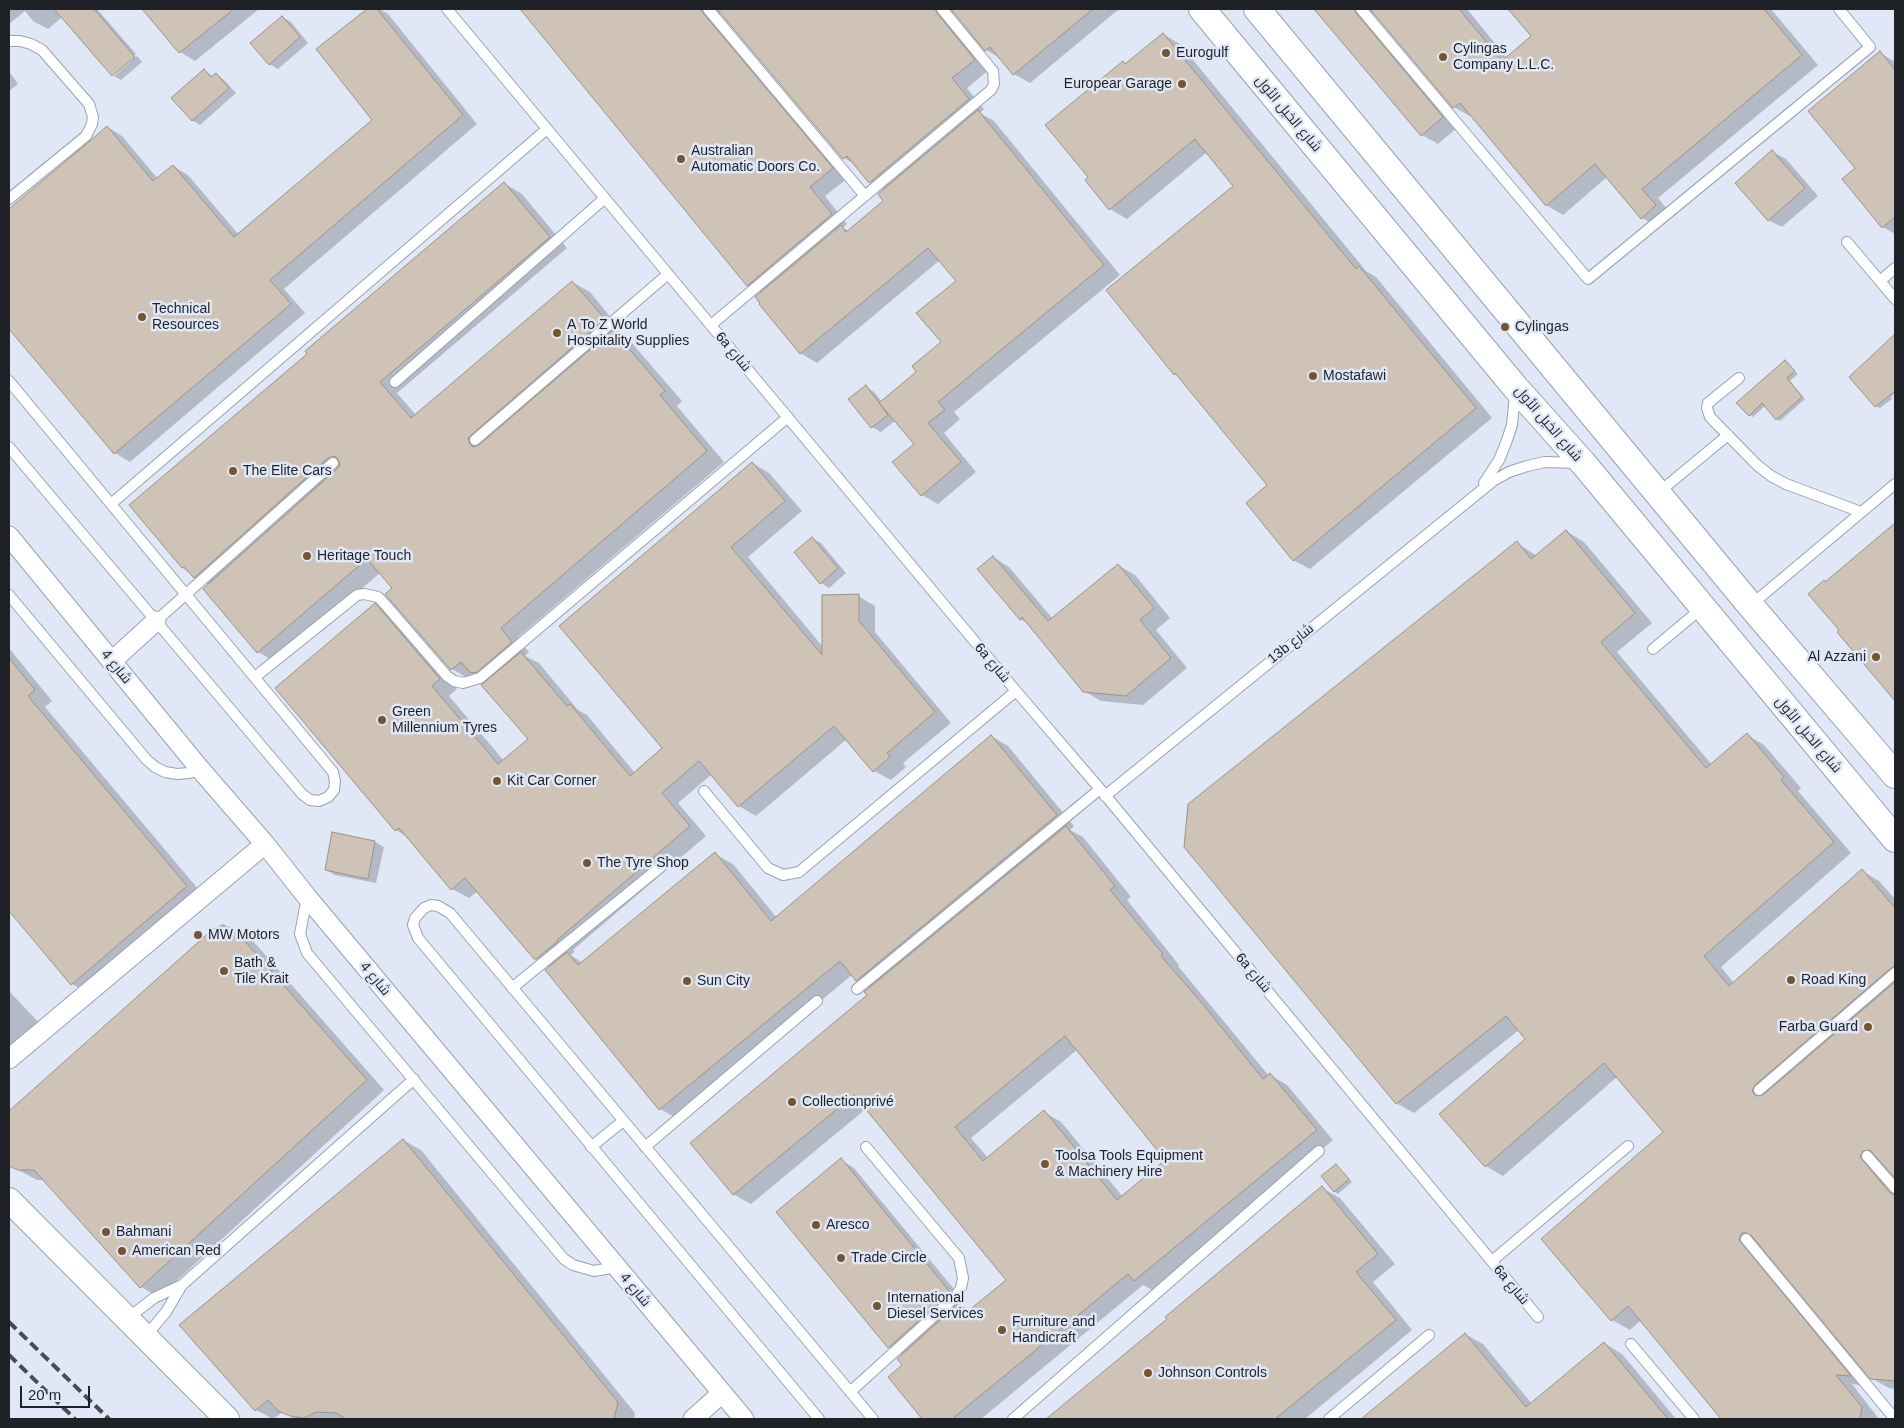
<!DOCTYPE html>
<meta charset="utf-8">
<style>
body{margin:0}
#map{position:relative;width:1904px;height:1428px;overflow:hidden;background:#e0e8f7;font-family:Helvetica,sans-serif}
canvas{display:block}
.frame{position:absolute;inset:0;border:10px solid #1e2126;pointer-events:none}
.scale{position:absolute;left:20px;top:1386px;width:70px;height:22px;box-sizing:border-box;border:2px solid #1e2126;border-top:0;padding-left:6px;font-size:15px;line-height:18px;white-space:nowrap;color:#1e2126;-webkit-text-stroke:4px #e0e8f7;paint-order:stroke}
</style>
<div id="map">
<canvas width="1904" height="1428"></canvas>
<div class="frame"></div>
<div class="scale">20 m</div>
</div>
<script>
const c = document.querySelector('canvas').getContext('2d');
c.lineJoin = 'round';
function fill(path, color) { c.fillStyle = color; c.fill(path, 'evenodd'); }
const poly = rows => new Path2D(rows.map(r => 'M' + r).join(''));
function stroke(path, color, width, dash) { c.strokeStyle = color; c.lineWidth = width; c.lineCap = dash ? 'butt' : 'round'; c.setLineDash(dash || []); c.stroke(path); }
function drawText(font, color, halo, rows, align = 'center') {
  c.font = font + ' Helvetica,Cairo,sans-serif'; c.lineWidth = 5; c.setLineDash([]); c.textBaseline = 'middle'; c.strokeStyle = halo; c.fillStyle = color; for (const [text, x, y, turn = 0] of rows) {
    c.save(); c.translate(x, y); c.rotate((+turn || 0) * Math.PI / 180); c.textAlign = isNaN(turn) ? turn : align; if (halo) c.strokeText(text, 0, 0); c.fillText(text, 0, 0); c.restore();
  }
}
fill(poly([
 [9,9,63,9,67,13,48,29,33,21,25,11,9,24],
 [83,9,97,9,136,54,113,73,113,76,67,22],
 [149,9,259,9,195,61,180,52,146,11],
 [369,9,380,9,388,14,477,124,284,289,305,313,130,462,115,453,9,327,9,211,107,127,122,136,158,179,173,166,188,175,239,235,374,120,318,49],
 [522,9,1119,9,1030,83,1014,74,1002,59,986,50,955,11,951,16,990,69,967,88,984,109,980,113,994,121,1120,275,954,412,960,419,944,433,976,472,938,504,922,495,915,444,896,420,881,432,872,427,850,399,866,387,874,392,882,402,918,372,943,343,957,281,940,260,817,363,800,353,761,293,747,285],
 [721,12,844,158,856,165,870,182,884,190,885,201,849,231,843,228,847,224,825,196,848,178,717,19],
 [1316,9,1467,9,1507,58,1533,36,1510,9,1771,9,1818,65,1658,198,1672,215,1658,227,1642,218,1607,177,1563,215,1546,205,1472,115,1470,116,1454,107,1374,12,1370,17,1458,127,1438,144,1422,135],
 [282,17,291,22,308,43,278,69,269,64],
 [1163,34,1180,44,1366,271,1376,277,1492,418,1310,569,1293,560,1269,486,1180,377,1174,374,1235,187,1207,152,1127,219,1110,209,1089,177,1123,62,1126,65],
 [1880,53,1895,62,1895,234,1883,227,1857,168],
 [137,56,142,62,121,80,114,76],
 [204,70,213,77,216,74,223,79,236,93,200,125,192,120],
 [9,71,18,84,9,91],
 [1773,152,1786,159,1818,196,1782,227,1768,220],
 [504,183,522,194,567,248,397,393,416,415,572,282,590,292,621,330,617,334,631,342,682,401,677,406,724,462,517,638,529,652,525,656,539,663,578,710,587,715,635,773,664,749,752,463,769,473,802,511,748,557,823,647,858,596,875,606,875,632,951,723,903,763,906,767,891,780,874,771,847,739,756,816,739,806,712,774,678,803,706,836,573,950,575,952,570,955,583,963,715,854,733,864,777,918,991,736,1008,746,1074,826,1070,830,1083,837,1131,897,1127,900,1179,965,1178,966,1269,1076,1270,1075,1287,1085,1333,1140,1152,1290,1143,1285,981,1419,924,1419,890,1377,904,1366,903,1355,889,1347,778,1212,841,1160,854,1168,963,1300,958,1304,970,1310,1007,1280,867,1108,751,1204,733,1194,869,995,871,988,857,980,852,975,678,1119,660,1109,550,967,534,958,478,891,469,898,452,889,409,838,396,830,277,688,375,605,392,615,457,689,449,696,504,761,530,739,487,681,475,674,469,679,452,669,380,573,275,662,258,652,208,585,194,577,183,568,131,506,309,354],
 [1078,1049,1167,1161,1123,1197,1061,1122,1044,1112,988,1158,971,1138],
 [1895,336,1895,393,1891,397,1892,399,1880,408,1876,406],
 [1785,362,1798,374,1790,381,1805,399,1780,421,1777,419,1766,405,1753,417,1750,415],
 [1895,525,1895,699,1838,633,1841,630,1826,583],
 [1566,531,1584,542,1652,623,1617,652,1712,765,1747,735,1764,745,1801,788,1798,791,1851,853,1721,967,1734,983,1862,871,1879,881,1895,899,1895,1176,1880,1160,1877,1168,1895,1190,1895,1389,1889,1388,1871,1378,1760,1243,1757,1248,1866,1386,1852,1384,1879,1419,1722,1419,1641,1320,1630,1330,1612,1320,1542,1239,1665,1132,1617,1077,1503,1176,1486,1166,1527,1039,1519,1030,1414,1113,1396,1103,1517,543,1537,556],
 [812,538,821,543,846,573,829,588,821,583],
 [993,557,1009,567,1053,619,1118,565,1135,575,1170,618,1156,630,1187,668,1143,705,1101,701,1084,691,1029,624,1020,619],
 [9,648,52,701,45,707,204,896,89,994,72,984,9,909],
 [333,834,375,842,384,847,376,883,335,875,326,870],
 [213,930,235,931,253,941,384,1090,159,1297,141,1287,44,1180,37,1180,9,1165,9,1113],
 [9,991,45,1029,9,1065],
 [403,1140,421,1150,635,1413,634,1419,295,1419,283,1412,273,1419,256,1410],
 [1336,1165,1352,1182,1338,1194,1334,1191],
 [1322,1188,1340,1198,1395,1264,1373,1282,1412,1330,1305,1419,1048,1419,1169,1319],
 [1465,1334,1483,1344,1532,1404,1604,1343,1622,1354,1676,1419,1363,1419]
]), '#0003');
const building = poly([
 [54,9,94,9,135,57,112,76,54,9],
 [142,9,234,9,179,53,142,9],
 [367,9,377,9,463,115,270,280,291,304,114,454,9,329,9,209,90,141,107,126,153,181,173,165,234,237,372,120,316,49,367,9],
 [520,9,701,9,703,13,833,168,810,187,832,214,747,286,520,9],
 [717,9,935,9,937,13,975,60,952,78,969,99,869,183,847,156,843,159,717,9],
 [951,9,1093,9,1013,75,990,47,985,51,951,9],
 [1314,9,1354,9,1356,13,1443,117,1421,136,1314,9],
 [1370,9,1459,9,1502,61,1531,36,1508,9,1764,9,1802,55,1642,189,1656,205,1641,219,1595,164,1546,206,1460,103,1453,108,1370,9],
 [282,16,300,37,269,65,250,43,282,16],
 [1163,33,1356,269,1359,266,1476,408,1293,561,1246,503,1267,485,1175,373,1174,375,1106,290,1233,186,1195,139,1109,210,1085,180,1088,177,1045,125,1123,61,1125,64,1163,33],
 [1880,51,1895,70,1895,217,1882,228,1842,179,1855,168,1808,111,1880,51],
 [204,69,211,77,216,73,229,88,192,121,171,98,204,69],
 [978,110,1104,265,938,402,945,410,928,423,961,462,921,496,892,462,914,444,879,403,916,372,912,366,941,342,916,313,956,281,928,248,800,354,759,304,760,303,755,297,841,225,846,232,883,201,878,194,978,110],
 [1772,150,1805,188,1768,221,1735,183,1772,150],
 [504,182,550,237,380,382,411,418,572,281,605,319,471,435,468,438,470,444,473,447,479,445,613,330,665,391,660,395,707,451,501,628,512,642,477,672,471,673,461,662,451,670,385,594,392,588,367,559,257,653,203,589,338,468,340,465,338,459,335,456,328,458,194,578,184,567,182,568,129,505,307,354,305,351,504,182],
 [1895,334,1895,391,1875,407,1849,377,1895,334],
 [1785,360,1795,371,1787,378,1802,397,1776,420,1762,403,1749,416,1736,403,1785,360],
 [866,385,888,415,871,428,848,399,866,385],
 [752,462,785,501,731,547,822,655,822,595,859,594,859,621,935,712,887,753,890,757,873,772,834,726,738,807,699,761,662,793,690,826,557,940,558,941,536,959,534,959,465,878,451,890,399,828,395,831,275,688,375,603,440,679,432,686,498,764,528,739,481,685,521,652,567,706,570,704,630,776,662,748,559,626,752,462],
 [1895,523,1895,701,1837,632,1839,630,1808,594,1824,580,1825,582,1895,523],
 [1566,530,1635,613,1601,642,1706,768,1747,733,1784,777,1781,780,1834,842,1704,956,1729,986,1862,869,1895,908,1895,966,1891,968,1755,1085,1752,1091,1756,1096,1763,1095,1895,982,1895,1178,1870,1150,1863,1151,1860,1157,1890,1193,1895,1195,1895,1381,1870,1379,1751,1235,1744,1232,1741,1234,1739,1240,1851,1376,1836,1375,1862,1407,1860,1419,1721,1419,1628,1306,1611,1321,1541,1239,1663,1132,1604,1063,1485,1167,1439,1114,1525,1039,1506,1016,1396,1104,1184,847,1188,804,1517,541,1531,559,1566,530],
 [812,537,838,568,820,584,794,552,812,537],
 [993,556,1048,621,1118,564,1154,608,1140,620,1171,658,1126,696,1083,692,1022,617,1020,620,977,569,993,556],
 [9,658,35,690,28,696,187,886,71,985,9,911,9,658],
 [991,735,1057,815,856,981,840,961,659,1110,545,970,567,952,578,965,715,852,771,921,991,735],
 [1066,826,1115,886,1110,890,1163,954,1161,956,1201,1002,1263,1079,1270,1073,1317,1130,1134,1281,1128,1274,952,1419,922,1419,888,1377,902,1365,897,1359,959,1303,967,1312,1006,1280,854,1095,733,1195,690,1143,867,995,864,992,1066,826],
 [1065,1036,1165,1160,1117,1200,1044,1110,983,1161,955,1127,1065,1036],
 [332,832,375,841,368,879,325,870,332,832],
 [223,925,235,930,367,1080,140,1288,34,1170,18,1170,9,1166,9,1111,213,929,223,925],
 [403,1139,618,1402,614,1419,346,1419,336,1413,316,1412,304,1418,290,1416,278,1411,268,1400,255,1411,179,1325,403,1139],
 [841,1158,950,1292,888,1348,776,1212,841,1158],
 [1336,1164,1349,1179,1334,1192,1321,1176,1336,1164],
 [1322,1186,1378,1254,1356,1272,1396,1320,1275,1419,1046,1419,1167,1319,1165,1317,1322,1186],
 [1465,1333,1526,1407,1604,1342,1668,1419,1361,1419,1465,1333]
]);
fill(building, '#cfc2b6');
stroke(building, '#9d9186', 1);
const service = poly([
 [447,9,1016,691,1100,789,1538,1317],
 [708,9,865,196],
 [1361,9,1588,279,1870,47,1839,9],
 [9,41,20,41,31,44,42,50,89,104,93,117,92,124,86,136,9,199],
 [1847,242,1895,299],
 [1880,281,1895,268],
 [711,325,991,90,994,84,993,71,942,9],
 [1739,378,1708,403,1707,408,1710,417,1757,465,1771,476,1786,484,1861,512],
 [9,381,333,772,335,781,334,790,328,797,319,801,310,800,302,794,9,447],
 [395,382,605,198],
 [475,440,668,274],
 [1484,483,1499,460,1506,443,1512,425,1515,395],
 [1658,493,1728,435],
 [111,504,547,129],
 [9,595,146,759,155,767,165,772,177,774,189,773,200,769],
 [1751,605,1895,484],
 [156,621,333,463],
 [1653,649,1702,608],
 [255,677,351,600,357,595,364,594,378,597,383,602,447,676,454,681,463,683,480,678,788,417],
 [704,791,768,868,783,875,799,872,1016,691],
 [1105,796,1493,481,1509,472,1527,466,1545,462,1576,463],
 [307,897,300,934,307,953,564,1259,573,1265,594,1271,616,1267],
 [512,988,669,860],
 [857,989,1100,789],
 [1759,1090,1895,973],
 [591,1147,623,1121],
 [645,1147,817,1001],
 [1867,1156,1895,1188],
 [1746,1239,1895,1419],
 [1492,1261,1628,1146],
 [128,1318,154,1298,182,1285,414,1079],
 [146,1336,166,1312,182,1285],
 [1631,1344,1694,1419],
 [850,1392,955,1297,961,1288,963,1278,959,1258,866,1147],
 [819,1419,418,938,413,925,415,918,424,908,431,905,438,906,450,913,873,1419],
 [1013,1419,1319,1151],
 [1329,1419,1429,1335]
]);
const minor = poly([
 [9,536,200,769,265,844,307,897,744,1419],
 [112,661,156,621],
 [9,1059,265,844],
 [693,1419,722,1393]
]);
const tertiary = poly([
 [9,1200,227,1419]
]);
const secondary = poly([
 [1202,9,1515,387,1583,463,1895,839],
 [1257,9,1750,605,1895,775]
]);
stroke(service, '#99a1af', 12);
stroke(minor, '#99a1af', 21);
stroke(tertiary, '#99a1af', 26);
stroke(secondary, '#99a1af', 28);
stroke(service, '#fff', 10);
stroke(minor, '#fff', 19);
stroke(tertiary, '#fff', 24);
stroke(secondary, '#fff', 26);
stroke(poly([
 [9,1322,109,1419],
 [9,1355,75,1419]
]), '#474b52', 4, [10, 5]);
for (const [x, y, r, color] of [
 [1166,53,5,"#78542e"],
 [1443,57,5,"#78542e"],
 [1182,84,5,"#78542e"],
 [681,159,5,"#78542e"],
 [142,317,5,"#78542e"],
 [1505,327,5,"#78542e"],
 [557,333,5,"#78542e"],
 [1313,376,5,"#78542e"],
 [233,471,5,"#78542e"],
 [307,556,5,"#78542e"],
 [1876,657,5,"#78542e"],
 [382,720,5,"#78542e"],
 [497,781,5,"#78542e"],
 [587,863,5,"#78542e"],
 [198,935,5,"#78542e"],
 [224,971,5,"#78542e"],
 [1791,980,5,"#78542e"],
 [687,981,5,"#78542e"],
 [1868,1027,5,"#78542e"],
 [792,1102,5,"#78542e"],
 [1045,1164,5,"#78542e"],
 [816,1225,5,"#78542e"],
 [106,1232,5,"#78542e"],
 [122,1251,5,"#78542e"],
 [841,1258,5,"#78542e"],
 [877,1306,5,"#78542e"],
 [1002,1330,5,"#78542e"],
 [1148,1373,5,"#78542e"]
]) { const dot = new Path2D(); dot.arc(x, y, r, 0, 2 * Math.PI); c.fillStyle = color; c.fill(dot); stroke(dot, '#e0e8f7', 2); }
drawText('14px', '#1e2126', '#e0e8f7', [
 ["Cylingas",1453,49],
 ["Company L.L.C.",1453,65],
 ["Eurogulf",1176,53],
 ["Europear Garage",1172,84,"right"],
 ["Australian",691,151],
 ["Automatic Doors Co.",691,167],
 ["Technical",152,309],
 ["Resources",152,325],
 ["A To Z World",567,325],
 ["Hospitality Supplies",567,341],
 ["Cylingas",1515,327],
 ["Mostafawi",1323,376],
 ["The Elite Cars",243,471],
 ["Heritage Touch",317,556],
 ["Al Azzani",1866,657,"right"],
 ["Green",392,712],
 ["Millennium Tyres",392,728],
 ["Kit Car Corner",507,781],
 ["The Tyre Shop",597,863],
 ["MW Motors",208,935],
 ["Bath &",234,963],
 ["Tile Krait",234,979],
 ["Road King",1801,980],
 ["Sun City",697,981],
 ["Farba Guard",1858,1027,"right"],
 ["Collectionprivé",802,1102],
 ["Toolsa Tools Equipment",1055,1156],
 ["& Machinery Hire",1055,1172],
 ["Aresco",826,1225],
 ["Bahmani",116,1232],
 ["American Red",132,1251],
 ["Trade Circle",851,1258],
 ["International",887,1298],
 ["Diesel Services",887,1314],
 ["Furniture and",1012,1322],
 ["Handicraft",1012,1338],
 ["Johnson Controls",1158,1373]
], 'left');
drawText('14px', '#1e2126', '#e0e8f7', [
 ["شارع الخيل الأول",1288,114,50],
 ["6a شارع",733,352,50],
 ["شارع الخيل الأول",1548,424,49],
 ["13b شارع",1291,644,-39],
 ["6a شارع",992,663,50],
 ["شارع 4",116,667,51],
 ["شارع الخيل الأول",1808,735,50],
 ["6a شارع",1253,973,50],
 ["شارع 4",375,979,50],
 ["6a شارع",1511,1285,50],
 ["شارع 4",635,1290,50]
]);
</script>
